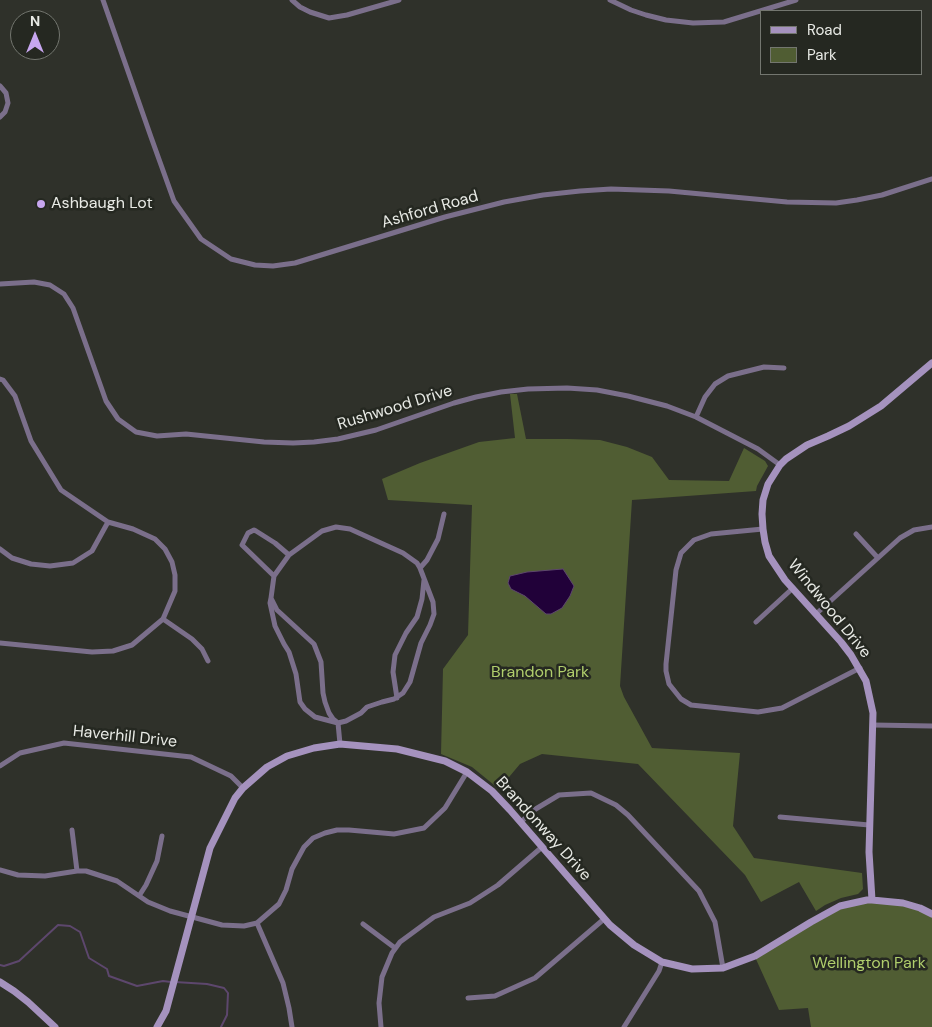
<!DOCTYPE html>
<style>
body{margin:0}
#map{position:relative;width:932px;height:1027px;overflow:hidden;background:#2f312a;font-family:"DM Sans",sans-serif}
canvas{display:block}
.legend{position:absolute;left:760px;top:10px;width:162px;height:65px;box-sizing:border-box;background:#252821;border:1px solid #73766f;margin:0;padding:6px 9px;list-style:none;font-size:15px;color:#e8eae5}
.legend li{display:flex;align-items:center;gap:10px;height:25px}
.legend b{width:25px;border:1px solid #73766f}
.north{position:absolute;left:10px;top:10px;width:50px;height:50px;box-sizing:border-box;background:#252821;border:1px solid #73766f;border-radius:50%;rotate:0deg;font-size:14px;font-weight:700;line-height:20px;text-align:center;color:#e8eae5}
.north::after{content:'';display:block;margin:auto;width:18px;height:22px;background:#c7a6ef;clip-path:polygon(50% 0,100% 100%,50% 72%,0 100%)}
</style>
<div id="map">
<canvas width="932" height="1027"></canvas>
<ul class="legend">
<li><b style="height:6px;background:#a592be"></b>Road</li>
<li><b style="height:14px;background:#505d33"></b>Park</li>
</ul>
<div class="north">N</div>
</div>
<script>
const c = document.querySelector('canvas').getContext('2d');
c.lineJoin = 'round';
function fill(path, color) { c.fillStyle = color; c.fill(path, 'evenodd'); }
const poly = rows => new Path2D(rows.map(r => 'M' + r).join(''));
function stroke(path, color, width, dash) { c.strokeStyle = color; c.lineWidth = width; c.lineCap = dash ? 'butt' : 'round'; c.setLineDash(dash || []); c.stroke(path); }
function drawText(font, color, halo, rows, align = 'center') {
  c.font = font + ' "DM Sans",sans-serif'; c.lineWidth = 5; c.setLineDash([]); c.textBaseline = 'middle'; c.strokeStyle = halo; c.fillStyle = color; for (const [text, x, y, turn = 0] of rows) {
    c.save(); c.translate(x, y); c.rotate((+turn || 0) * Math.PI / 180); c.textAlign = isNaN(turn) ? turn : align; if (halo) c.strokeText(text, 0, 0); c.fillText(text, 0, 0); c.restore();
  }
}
fill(poly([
 [510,394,517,394,526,439,568,439,600,440,627,447,652,457,669,480,729,481,744,448,765,461,768,466,757,486,756,491,632,500,620,686,624,697,652,748,740,753,733,826,754,858,862,873,863,889,858,894,841,898,825,905,816,911,799,882,761,902,745,875,638,764,542,754,520,764,499,789,472,767,441,754,443,669,468,635,472,505,388,500,382,479,420,463,479,442,515,438],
 [867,900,903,903,932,914,932,1027,811,1027,808,1008,779,1010,755,957,840,906]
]), '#505d33');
const water = poly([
 [563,569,574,586,570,596,562,608,551,614,546,614,525,596,511,589,508,583,510,576,527,572,563,569]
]);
fill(water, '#210139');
stroke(water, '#5d476d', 1);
stroke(poly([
 [0,965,4,966,19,961,58,925,70,926,80,932,89,958,107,969,109,976,137,986,163,981,171,982],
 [175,982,207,984,224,988,228,993,227,1015,221,1027]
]), '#5d476d', 2);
stroke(poly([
 [103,0,151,137,174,201,201,239,231,259,255,265,273,266,295,263,445,217,504,202,543,195,580,191,611,189,669,191,787,202,836,203,857,200,882,195,932,179],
 [292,0,300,7,310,12,329,18,347,15,399,0],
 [610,0,631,10,646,15,666,20,693,23,724,22,796,0],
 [0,86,6,93,8,103,5,112,0,117],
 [0,284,34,282,50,285,64,294,73,308,106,401,118,419,136,432,157,436,186,434,264,442,293,443,314,442,338,439,376,430,454,403,476,397,501,392,528,389,567,388,597,390,628,396,667,406,696,417,758,449,780,465],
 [0,379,3,380,15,396,31,441,61,490,108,522,133,529,155,539,165,549,172,562,175,575,175,591,163,619,132,645,113,651,92,652,0,643],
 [696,417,705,397,715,384,728,376,764,367,784,368],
 [763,529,711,534,694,540,681,553,676,570,666,664,666,671,669,684,681,699,691,705,758,712,782,708,860,668],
 [856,534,878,558],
 [0,549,12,558,31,564,50,566,73,563,92,551,108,522],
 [420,568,427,560,438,539,444,514],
 [274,576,242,545,248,533,254,530,256,531,275,543,289,555],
 [271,598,270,603,275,626,284,644,289,652,296,674,300,702,305,709,315,717,338,723,346,721,361,713,367,707,382,702,394,699,403,693,410,682,421,643,430,625,434,614,433,602,420,568,417,563,403,553,350,529,336,527,322,531,289,555,274,576,271,598,277,610,314,644,321,662,323,693,325,702,329,713,333,719,338,723,340,744],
 [816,614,900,538,914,530,932,527],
 [163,619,192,639,202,649,208,661],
 [756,622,793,588],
 [397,698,393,672,395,655,406,633,417,617,422,599,424,580],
 [873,725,932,726],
 [0,766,20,753,64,743,191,757,231,776,243,788],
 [780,817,869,825],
 [521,822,534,810,559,795,591,793,616,805,628,815,699,891,715,922,723,968],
 [72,830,77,871],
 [0,870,18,875,45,876,77,871,86,871,117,881,148,902,170,911,222,925,244,926,257,923,279,904,286,890,292,869,304,847,313,838,325,833,337,830,349,830,394,834,424,828,445,808,467,772],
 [139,896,146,885,157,861,162,836],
 [257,923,283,983,289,1008,292,1027],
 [363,924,395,948],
 [468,998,495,996,535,978,604,919],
 [381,1027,379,1003,382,977,392,953,400,942,434,917,470,903,498,885,542,847],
 [624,1027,659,971,662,962]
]), '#7b6f8b', 5);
stroke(poly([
 [872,900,869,852,873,713,866,681,851,655,841,642,785,580,769,556,765,542,763,529,762,514,763,500,768,484,780,465,786,459,807,445,828,436,849,426,881,406,932,363],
 [0,982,14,991,28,1002,55,1027],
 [157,1027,166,1011,210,848,235,798,243,788,267,767,287,756,314,748,340,744,397,749,445,761,467,772,492,791,510,810,610,925,634,945,662,962,692,969,723,968,755,956,811,922,840,906,867,900,872,900,903,903,920,908,932,914]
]), '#a592be', 7);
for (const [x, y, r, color] of [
 [41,204,5,"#c7a6ef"]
]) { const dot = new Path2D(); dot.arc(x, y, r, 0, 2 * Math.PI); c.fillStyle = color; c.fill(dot); stroke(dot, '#252821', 2); }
drawText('16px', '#e8eae5', '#252821', [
 ["Ashbaugh Lot",51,204]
], 'left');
drawText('16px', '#e8eae5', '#252821', [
 ["Ashford Road",430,210,-16],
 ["Rushwood Drive",395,408,-17],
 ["Windwood Drive",829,609,51],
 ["Haverhill Drive",125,737,6],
 ["Brandonway Drive",543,829,48]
]);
drawText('16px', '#b0ce6c', '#252821', [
 ["Brandon Park",540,673],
 ["Wellington Park",869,964]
]);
</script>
